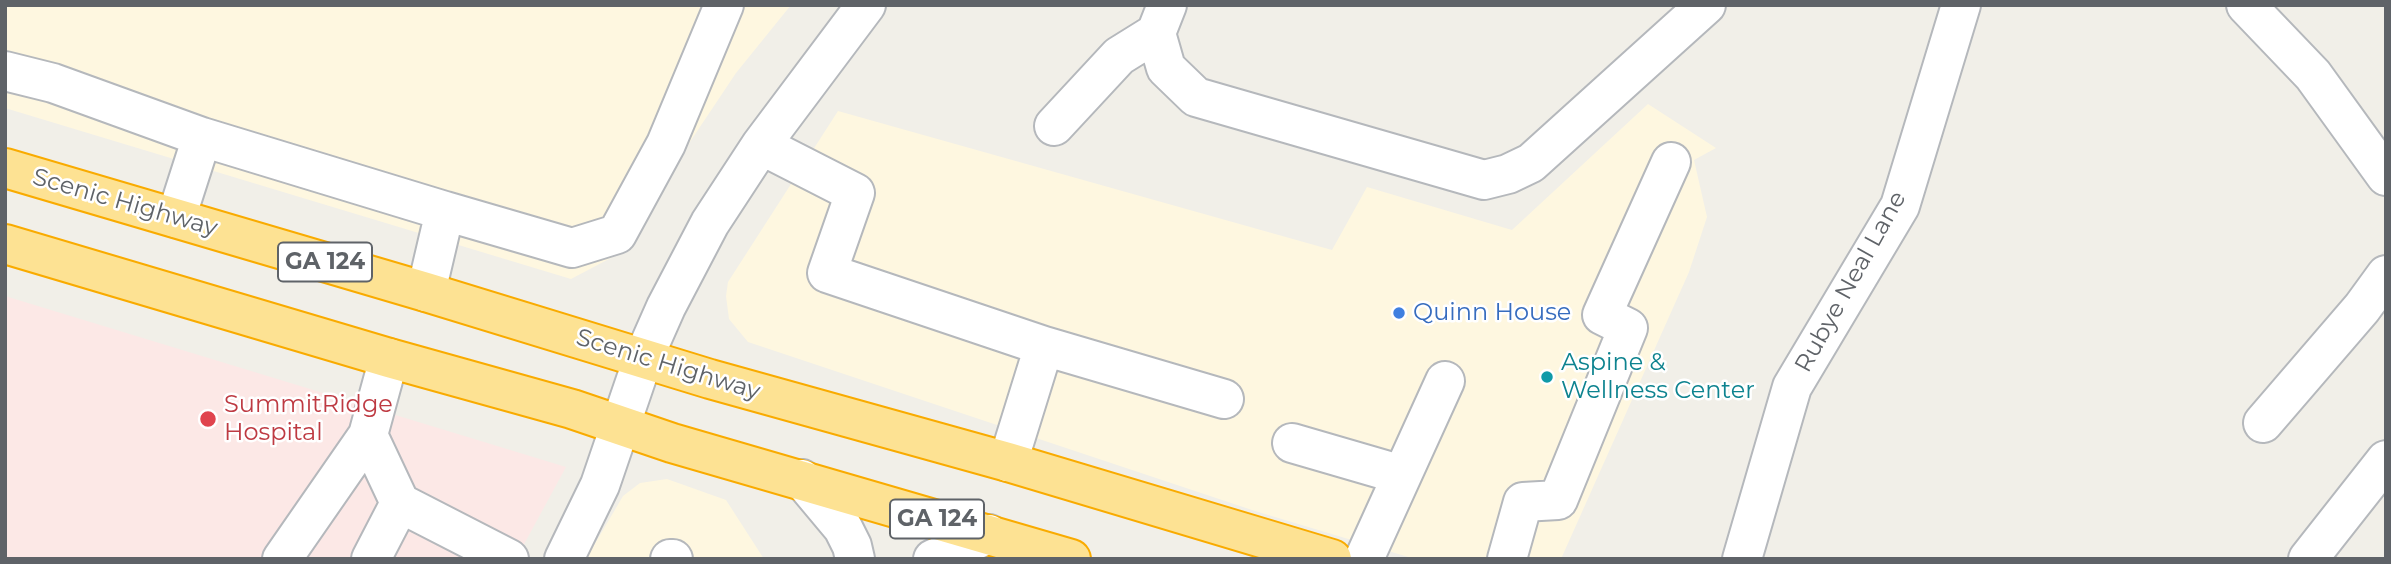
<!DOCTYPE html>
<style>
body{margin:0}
#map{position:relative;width:2391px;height:564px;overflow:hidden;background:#f1efe8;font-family:Montserrat,sans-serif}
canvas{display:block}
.frame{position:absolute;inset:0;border:7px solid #5f6368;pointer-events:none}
</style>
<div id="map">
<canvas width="2391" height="564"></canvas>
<div class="frame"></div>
</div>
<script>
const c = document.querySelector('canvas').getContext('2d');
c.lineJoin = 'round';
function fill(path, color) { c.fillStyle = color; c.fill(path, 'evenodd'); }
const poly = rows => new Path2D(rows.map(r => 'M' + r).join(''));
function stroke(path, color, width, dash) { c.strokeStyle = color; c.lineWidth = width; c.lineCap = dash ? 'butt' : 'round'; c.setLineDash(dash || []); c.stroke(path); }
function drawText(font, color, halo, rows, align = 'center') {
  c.font = font + ' Montserrat,sans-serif'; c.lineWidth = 5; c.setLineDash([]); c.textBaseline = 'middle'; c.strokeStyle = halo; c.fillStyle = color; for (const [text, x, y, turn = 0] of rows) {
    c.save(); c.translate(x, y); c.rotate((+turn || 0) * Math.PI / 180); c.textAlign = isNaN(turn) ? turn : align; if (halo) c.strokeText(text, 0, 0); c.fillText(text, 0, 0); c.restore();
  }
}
fill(poly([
 [5,5,791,5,736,73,714,106,665,179,626,250,571,279,5,108],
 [1648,104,1716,148,1694,160,1707,217,1689,272,1561,559,1415,559,1255,511,748,342,729,319,726,296,728,282,838,111,1332,250,1367,187,1512,230],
 [667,479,726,500,764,559,586,559,623,496,640,483]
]), '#fef7e0');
fill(poly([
 [5,296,566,467,516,559,5,559]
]), '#fce8e6');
const minor = poly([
 [1167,5,1156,33,1166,68,1196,97,1484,180,1508,174,1531,163,1706,5],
 [2246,5,2313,75,2386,176],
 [5,71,53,83,202,137],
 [1054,126,1119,56,1156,33],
 [761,145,855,193,827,273,1044,346,1008,462],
 [176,218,202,137,445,211],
 [426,292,445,211,572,248,617,234,666,144,724,5],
 [1044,346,1224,399],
 [389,358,368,435,400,503,509,559],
 [2263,423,2362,308,2386,275],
 [1292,443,1402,475],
 [802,479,843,528,852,546,855,559],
 [282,559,368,435],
 [371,559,400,503],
 [564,559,600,485,643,359,666,307,710,223,761,145,866,5],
 [670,559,673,559],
 [933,559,989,534],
 [1364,559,1445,381],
 [1507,559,1523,502,1558,500,1628,328,1602,315,1671,162],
 [1742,559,1792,387,1900,206,1961,5],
 [2308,559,2386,460]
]);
const highway = poly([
 [5,168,426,292,710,379,1008,462,1332,559],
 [5,244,389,358,572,409,672,443,1071,559]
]);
stroke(minor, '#b5b8bc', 42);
stroke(highway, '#f9ab00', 42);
stroke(minor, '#fff', 38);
stroke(highway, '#fde293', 38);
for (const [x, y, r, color] of [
 [1399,313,7,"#3f7fe0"],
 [1547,377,7,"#0f9aa8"],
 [208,419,9,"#e0444e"]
]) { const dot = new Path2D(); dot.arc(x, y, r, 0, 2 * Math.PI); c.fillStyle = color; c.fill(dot); stroke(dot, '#fff', 2.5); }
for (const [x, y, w] of [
 [325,262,94],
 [937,519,94]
]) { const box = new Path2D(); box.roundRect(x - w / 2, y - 19.5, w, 39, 5); c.fillStyle = '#fff'; c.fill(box); stroke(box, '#5f6368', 2); }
drawText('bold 23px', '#5f6368', null, [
 ["GA 124",325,262],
 ["GA 124",937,519]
]);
drawText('24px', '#5f6368', '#fff', [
 ["Scenic Highway",125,203,16],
 ["Rubye Neal Lane",1851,282,-61],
 ["Scenic Highway",668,365,17]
]);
drawText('24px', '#366cbe', '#fff', [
 ["Quinn House",1413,313]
], 'left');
drawText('24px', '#0d838f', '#fff', [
 ["Aspine &",1561,363],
 ["Wellness Center",1561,391]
], 'left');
drawText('24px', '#be3a42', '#fff', [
 ["SummitRidge",224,405],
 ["Hospital",224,433]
], 'left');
</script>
